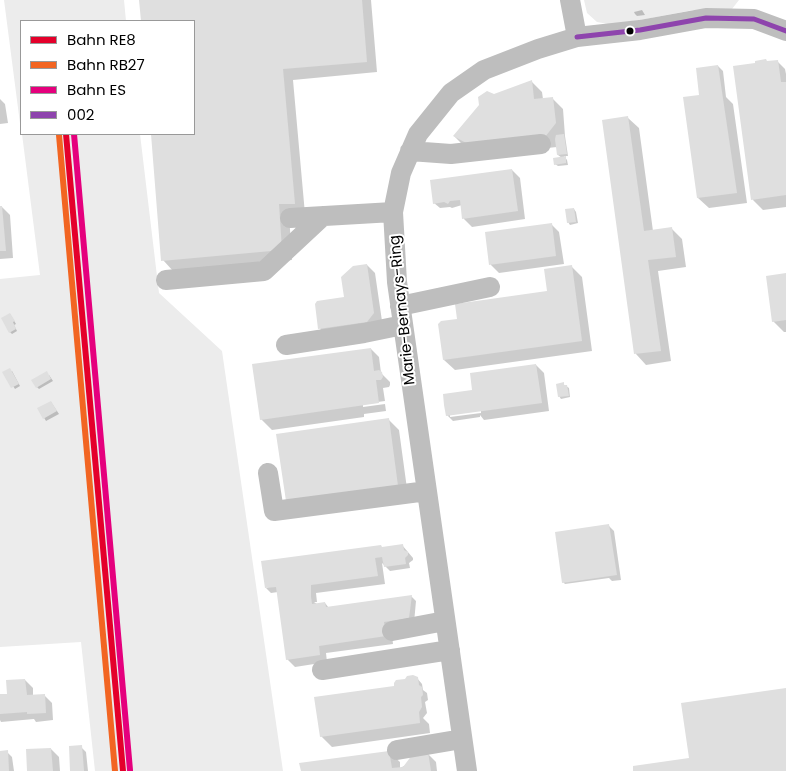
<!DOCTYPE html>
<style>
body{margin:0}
#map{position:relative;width:786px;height:771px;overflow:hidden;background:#fff;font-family:Poppins,sans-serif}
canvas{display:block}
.legend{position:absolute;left:20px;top:20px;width:175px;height:115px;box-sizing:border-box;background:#fff;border:1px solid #999;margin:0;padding:6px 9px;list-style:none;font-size:15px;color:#000}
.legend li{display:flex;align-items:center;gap:10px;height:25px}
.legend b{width:25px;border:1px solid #999}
</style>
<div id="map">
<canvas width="786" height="771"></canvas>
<ul class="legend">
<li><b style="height:6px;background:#e4002b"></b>Bahn RE8</li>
<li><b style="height:6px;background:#f26522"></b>Bahn RB27</li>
<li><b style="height:6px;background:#e5007d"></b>Bahn ES</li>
<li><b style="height:6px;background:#8e44ad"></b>002</li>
</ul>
</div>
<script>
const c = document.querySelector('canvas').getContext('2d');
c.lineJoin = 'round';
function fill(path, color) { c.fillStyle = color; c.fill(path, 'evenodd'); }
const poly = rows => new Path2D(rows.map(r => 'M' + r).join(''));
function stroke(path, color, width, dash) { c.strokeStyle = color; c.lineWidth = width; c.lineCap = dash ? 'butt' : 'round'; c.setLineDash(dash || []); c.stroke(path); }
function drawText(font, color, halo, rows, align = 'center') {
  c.font = font + ' Poppins,sans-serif'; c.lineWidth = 4; c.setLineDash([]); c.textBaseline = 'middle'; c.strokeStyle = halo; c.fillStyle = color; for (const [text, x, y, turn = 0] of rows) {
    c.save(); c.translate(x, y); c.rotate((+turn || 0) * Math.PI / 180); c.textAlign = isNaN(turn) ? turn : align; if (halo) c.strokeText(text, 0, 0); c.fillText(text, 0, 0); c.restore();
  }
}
fill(poly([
 [4,0,124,0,126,21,21,21,21,131],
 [584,0,739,0,732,9,693,10,614,25,597,22,587,13],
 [22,134,140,134,159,293,222,351,283,771,95,771,81,642,0,647,0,279,40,275]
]), '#ececec');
fill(poly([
 [140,0,371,0,377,72,293,80,305,214,289,214,292,260,173,271,163,260,152,134,194,134,194,21,142,21],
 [642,10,645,15,637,16,635,14,634,12],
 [777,61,785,69,786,74,786,207,763,210,753,200,768,63],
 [718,66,723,71,726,97,733,104,747,203,709,208,698,198],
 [532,82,542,92,543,99,552,98,563,109,565,136,568,156,564,156,567,160,568,165,558,166,555,164,562,158,558,155,557,147,481,155,465,147,454,136,494,96],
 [0,99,5,104,8,123,0,124],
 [628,118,639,128,653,231,671,228,682,239,686,267,658,271,671,361,646,365,636,354,603,121],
 [512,170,520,178,525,219,472,227,464,219,462,205,452,208,450,207,440,208,434,203],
 [0,207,2,207,10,215,13,258,0,259],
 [574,209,576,212,578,223,570,225,568,222],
 [551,224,559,232,564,264,499,273,491,265,486,233],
 [367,265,375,273,382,321,328,337,320,329,345,298],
 [571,266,582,277,592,351,455,370,444,360,458,320,549,292],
 [786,274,786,332,784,332,773,321],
 [10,314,16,324,14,325,17,331,12,334,10,332],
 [371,349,379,357,381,373,390,382,390,385,389,387,383,388,385,401,363,404,363,407,385,404,386,411,364,414,364,417,272,430,261,419],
 [536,365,544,373,549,411,484,420,480,415,480,417,453,421,447,415,473,391],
 [481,410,481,413,450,417,450,414],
 [12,371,20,386,15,389,4,372],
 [49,375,53,381,39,389,37,387],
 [563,384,569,388,570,397,561,399,559,396],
 [51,402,59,414,46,421,39,409],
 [388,419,399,430,408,496,298,512],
 [609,526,614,531,621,580,612,581,609,578,565,584,563,582],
 [402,545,413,558,413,560,409,563,410,568,390,571,382,563,385,584,316,593,317,602,314,602,317,604,325,603,329,608,411,596,416,601,414,623,391,626,393,644,326,653,327,662,295,667,287,659,278,592,271,593,266,588,382,548],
 [417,678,422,684,423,690,427,693,428,700,425,702,427,713,423,718,429,724,430,733,332,747,321,736,393,687],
 [25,680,33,688,33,696,44,695,52,703,53,720,36,722,34,719,1,722,0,720,0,696,8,695],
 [81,747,86,752,88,771,72,771],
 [51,749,59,757,60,771,28,771],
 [0,752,7,752,12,757,14,771,0,771],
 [389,752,400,762,400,768,428,754,436,762,437,771,302,771]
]), '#0003');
fill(poly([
 [139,0,362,0,367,62,283,69,295,204,279,204,282,250,161,261,151,134,194,134,194,21,141,21],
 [766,59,767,61,778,60,781,82,786,82,786,195,751,200,733,66,755,63,755,61],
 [718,65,737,193,697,198,683,97,699,95,696,68],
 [532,80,534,99,553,97,556,123,545,137,470,145,453,136,479,105,478,97,487,91,494,94],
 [628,116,644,231,672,227,676,257,648,260,661,351,634,354,602,120],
 [564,134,567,154,557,155,555,139,556,135],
 [566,156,566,163,554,165,553,158],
 [512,169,518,211,462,219,460,200,450,201,448,204,444,202,433,204,430,180],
 [0,206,2,206,6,251,0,251],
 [574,208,576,222,567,223,565,209],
 [552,223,556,256,489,265,485,232],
 [367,264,374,313,367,322,318,329,315,304,317,301,344,297,341,277,353,266],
 [572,265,582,341,443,360,438,324,441,321,457,319,455,304,547,291,544,269],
 [786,273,786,320,772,322,766,276],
 [10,313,15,321,13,322,16,329,9,333,1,318],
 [371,348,374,371,379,370,382,372,383,377,381,380,376,380,379,403,260,420,252,364],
 [536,364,542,403,446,416,444,405,443,394,472,390,470,373],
 [10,368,19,384,11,388,2,372],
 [47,371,51,379,36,388,31,380],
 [564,382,564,385,567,385,569,396,558,397,556,384],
 [51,401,57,411,43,419,37,408],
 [389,418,398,486,286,501,276,434],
 [609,524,617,575,562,583,555,532],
 [403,544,404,550,408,552,408,555,405,558,406,564,384,567,382,557,375,558,378,576,311,585,311,597,312,604,325,602,326,607,412,595,409,618,384,622,386,636,319,646,320,655,286,660,276,587,265,588,261,561,381,545,382,547],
 [413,675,418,677,419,685,422,687,423,695,421,697,422,707,419,712,420,723,320,737,314,697,394,686,394,683,396,680,405,679,407,676],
 [25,679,27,695,45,694,46,713,27,714,27,712,0,714,0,694,7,694,6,680],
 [786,688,786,771,633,771,633,766,689,758,681,703],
 [82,745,84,771,70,771,69,746],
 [51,748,53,771,27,771,26,749],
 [8,750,9,771,0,771,0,751],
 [389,751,392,768,403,767,412,755,428,752,431,771,301,771,299,763]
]), '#dfdfdf');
stroke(poly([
 [570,0,577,37],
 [410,151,451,154,541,144],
 [290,218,393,212],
 [166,280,264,271,323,216],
 [400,306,490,287],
 [286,345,364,333,403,325],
 [268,473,274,511,427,491],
 [392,631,445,621],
 [322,670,450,650],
 [397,750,462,739],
 [467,771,397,282,393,212,401,173,418,134,451,93,484,70,538,49,577,37,640,30,706,18,754,19,786,31]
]), '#bebebe', 20);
stroke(poly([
 [577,37,640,30,706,18,754,19,786,31]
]), '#8e44ad', 5);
stroke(poly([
 [66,134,123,771]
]), '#e4002b', 6);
stroke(poly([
 [59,135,115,771]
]), '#f26522', 6);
stroke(poly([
 [74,134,130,770]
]), '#e5007d', 6);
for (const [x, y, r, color] of [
 [630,31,4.5,"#000"]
]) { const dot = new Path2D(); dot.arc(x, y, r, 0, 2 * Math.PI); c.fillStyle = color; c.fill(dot); stroke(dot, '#fff', 2); }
drawText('15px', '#000', '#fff', [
 ["Marie-Bernays-Ring",403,310,-96]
]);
</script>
